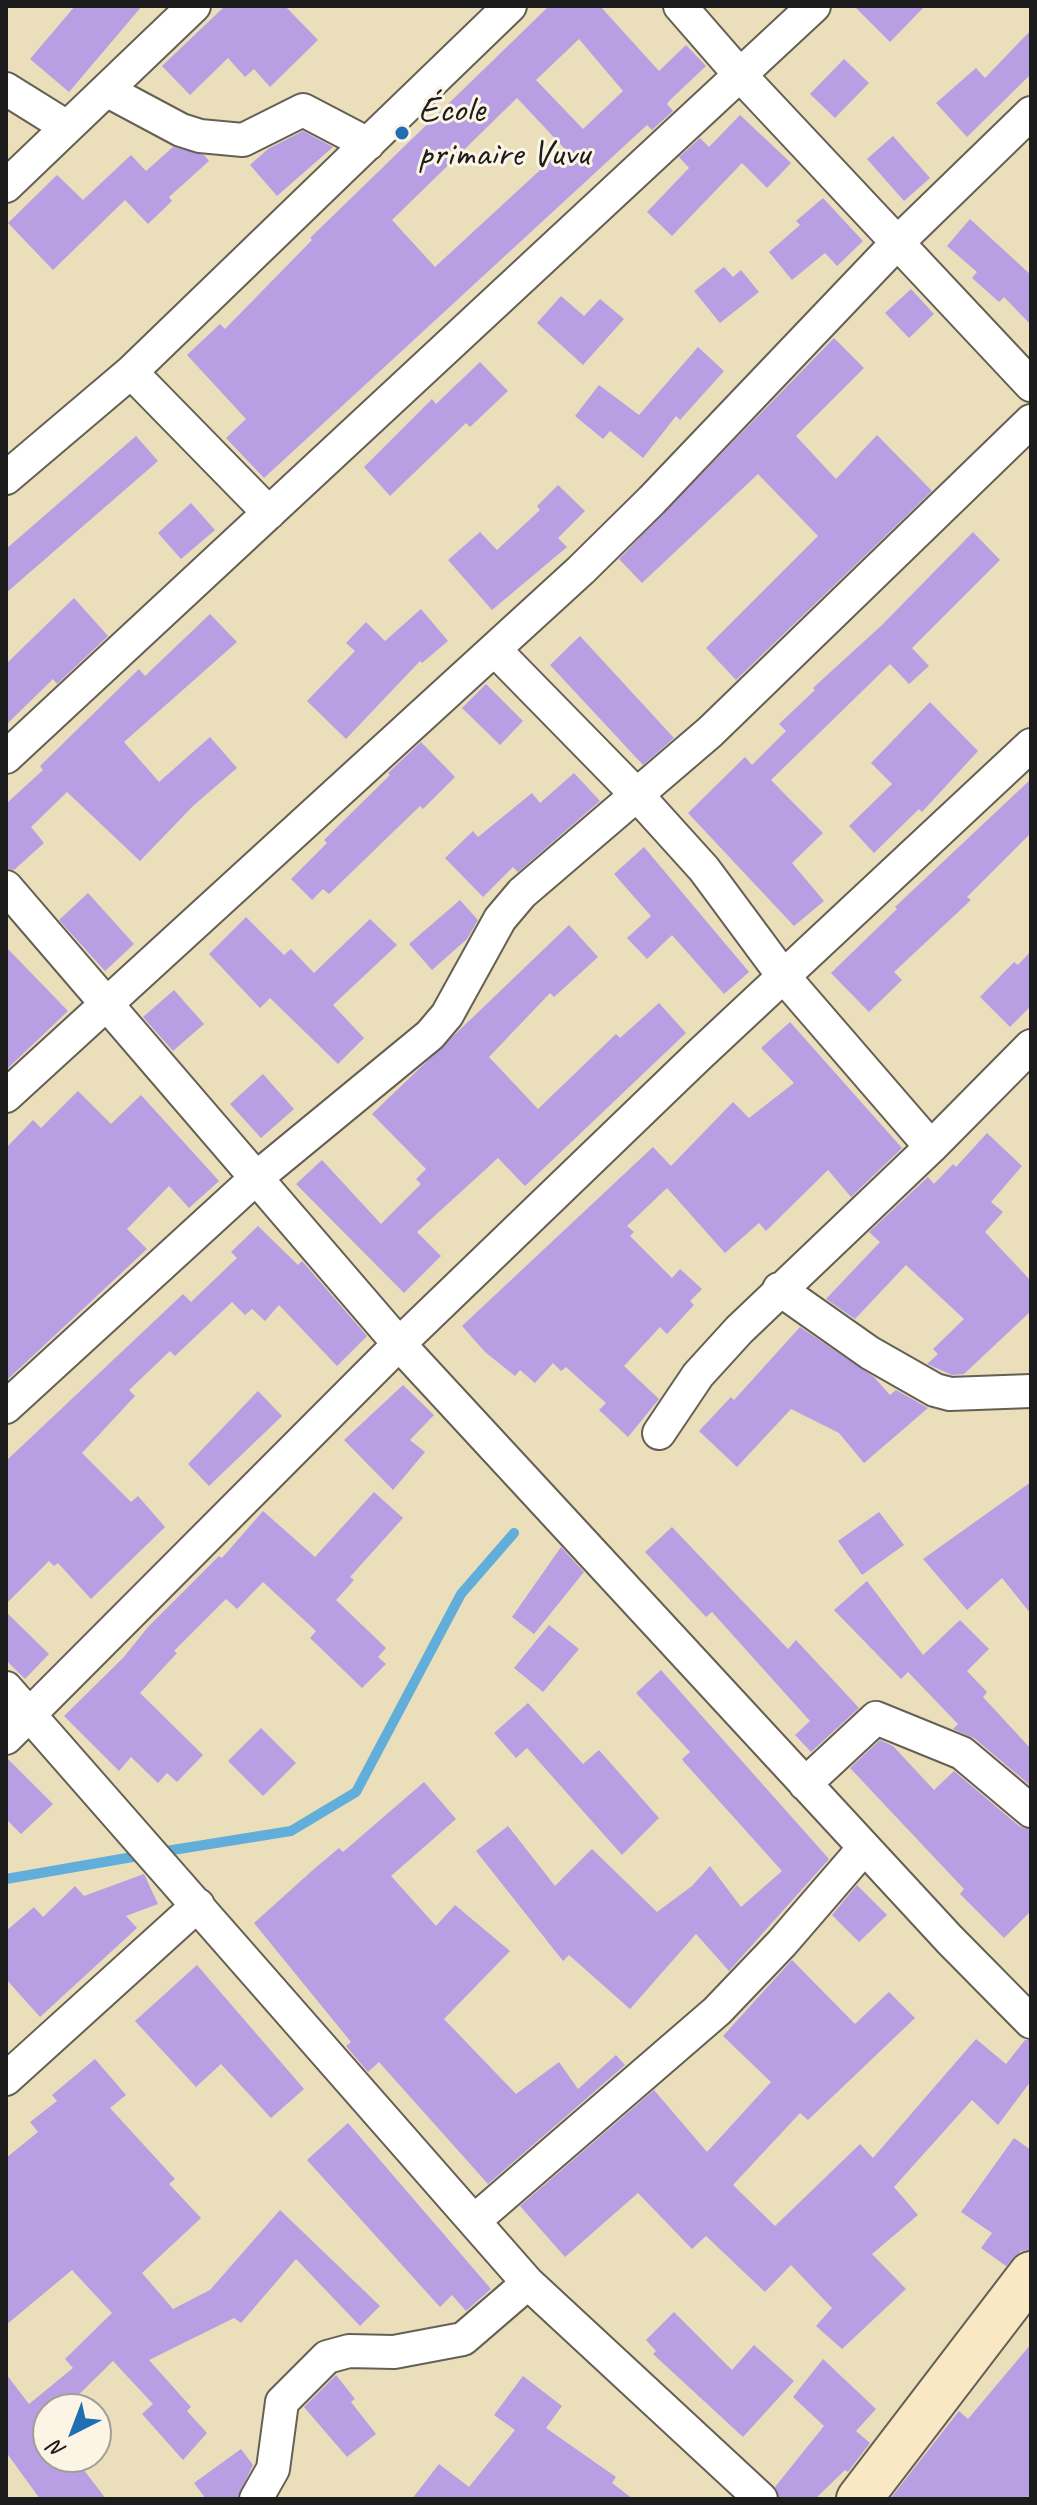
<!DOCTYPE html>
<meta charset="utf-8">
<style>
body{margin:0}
#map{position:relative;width:1037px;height:2505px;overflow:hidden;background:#ebdebb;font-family:Caveat,sans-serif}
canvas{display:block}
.frame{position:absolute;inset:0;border:8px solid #1c1c1c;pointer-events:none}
.north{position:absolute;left:32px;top:2393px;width:80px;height:80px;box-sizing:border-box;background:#fcf5e5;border:2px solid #a29e95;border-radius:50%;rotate:222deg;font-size:22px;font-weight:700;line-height:32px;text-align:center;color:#1c1c1c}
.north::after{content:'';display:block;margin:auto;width:28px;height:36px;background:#1f6fb2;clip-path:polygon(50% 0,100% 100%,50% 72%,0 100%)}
</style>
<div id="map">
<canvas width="1037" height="2505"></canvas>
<div class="frame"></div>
<div class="north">N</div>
</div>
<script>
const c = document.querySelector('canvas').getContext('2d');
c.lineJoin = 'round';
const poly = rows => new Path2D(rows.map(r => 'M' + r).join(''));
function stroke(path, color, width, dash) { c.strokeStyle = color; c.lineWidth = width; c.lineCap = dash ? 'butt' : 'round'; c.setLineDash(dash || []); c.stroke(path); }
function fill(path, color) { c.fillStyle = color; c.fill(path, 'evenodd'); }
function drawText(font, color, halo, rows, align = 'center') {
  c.font = font + ' Caveat,sans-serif'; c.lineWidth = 6; c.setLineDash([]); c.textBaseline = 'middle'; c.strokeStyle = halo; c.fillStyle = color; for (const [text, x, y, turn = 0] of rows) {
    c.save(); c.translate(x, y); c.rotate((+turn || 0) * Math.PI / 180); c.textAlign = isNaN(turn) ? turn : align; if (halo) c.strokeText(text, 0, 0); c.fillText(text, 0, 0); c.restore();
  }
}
stroke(poly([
 [160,1852,291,1831,356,1792,461,1594,514,1533],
 [6,1879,144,1855]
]), '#61aeda', 10);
fill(poly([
 [75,6,142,6,69,92,30,59],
 [225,6,285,6,318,40,270,87,254,69,245,77,228,58,190,95,162,66],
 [549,6,600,6,659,71,686,45,706,66,669,101,667,104,673,111,652,130,647,125,264,478,226,438,246,419,187,355,220,324,225,329,312,240,310,238],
 [579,39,623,91,583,129,536,80],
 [517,98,564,148,435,267,392,220],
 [854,6,925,6,890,42],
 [1031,30,1031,74,967,137,936,103,976,68,985,78],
 [844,59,869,83,835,118,810,94],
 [740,115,791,163,767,188,742,163,672,236,647,212,689,168,679,157,700,138,709,147],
 [303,131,333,147,277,196,250,165,268,149],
 [893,136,930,178,904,201,867,159],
 [173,147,204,155,209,161,169,197,172,201,148,224,125,200,53,270,8,223,57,175,83,200,131,155,146,171],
 [823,198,863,241,837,266,825,253,792,280,769,252,800,225,796,221],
 [970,219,1031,275,1031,325,1004,297,999,302,972,278,977,272,947,246],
 [724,267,733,277,741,270,759,292,720,323,694,291],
 [911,289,934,314,909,338,885,313],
 [561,296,584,316,600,299,624,319,583,365,537,323],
 [834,338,864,368,796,436,836,479,877,435,932,491,736,680,706,648,818,536,758,474,642,583,619,559],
 [698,347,724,371,680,420,676,416,643,458,610,431,603,439,575,416,599,385,639,415],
 [480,362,508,391,470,427,466,423,390,496,364,467,432,399,436,404],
 [136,436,158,461,6,593,6,549],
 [558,485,585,511,558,538,567,547,492,610,448,560,480,532,497,550,540,510,537,506],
 [191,503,215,530,181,559,158,533],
 [973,532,1000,560,912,648,929,666,909,684,890,664,771,780,823,833,792,863,824,901,794,926,688,813,745,757,752,765,786,731,779,724,815,690,813,688,882,625],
 [74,598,108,636,57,684,53,679,6,725,6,664],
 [421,609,448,641,422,663,420,661,346,739,307,701,355,651,346,643,366,622,385,641],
 [210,614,237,642,124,742,159,782,210,737,237,768,193,806,140,861,67,792,31,827,44,843,14,870,6,868,6,800,8,802,43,770,40,766,139,669,145,676],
 [580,636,674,738,643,765,550,665],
 [486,684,523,721,500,745,462,708],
 [930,702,978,751,922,812,919,809,874,853,849,826,892,784,871,763],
 [421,742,455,777,423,809,420,806,329,894,323,889,312,900,291,879,327,843,324,840,390,775,388,773],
 [574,773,600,801,518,872,513,867,483,897,445,858,473,831,478,837,532,793,540,803],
 [1031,779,1031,833,967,897,971,900,894,972,902,980,869,1012,831,973,897,909,895,907],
 [644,847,749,972,724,994,672,935,647,959,627,938,651,916,614,874],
 [88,893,134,944,105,971,59,920],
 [460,900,478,920,467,939,432,970,409,944],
 [246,917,284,955,291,949,314,973,370,919,397,945,333,1005,364,1038,338,1064,270,998,260,1008,209,954],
 [569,925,598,957,554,997,550,993,489,1057,538,1109,616,1034,620,1038,659,1003,686,1033,525,1186,498,1158,417,1232,441,1256,404,1293,296,1184,322,1160,381,1224,421,1184,416,1179,426,1169,372,1114],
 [6,947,68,1011,6,1070],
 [1031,951,1031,1006,1010,1027,980,997,1014,962,1018,965],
 [174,990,204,1024,173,1051,143,1017],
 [790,1022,902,1148,851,1197,828,1170,766,1231,759,1223,725,1253,667,1188,627,1226,634,1232,630,1236,672,1278,680,1269,702,1289,690,1301,694,1305,667,1334,660,1327,624,1366,659,1399,628,1437,599,1410,606,1403,566,1367,561,1371,553,1363,535,1383,520,1370,515,1376,485,1352,462,1326,653,1147,671,1166,733,1102,749,1118,794,1083,761,1048],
 [263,1074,294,1109,261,1138,230,1104],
 [78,1091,111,1124,141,1095,219,1181,189,1208,169,1186,127,1229,147,1249,6,1381,6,1148,33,1120,41,1128],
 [987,1133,1022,1166,991,1202,1003,1212,985,1232,1031,1281,1031,1311,964,1374,952,1375,927,1364,938,1354,933,1349,964,1319,906,1265,855,1319,826,1299,880,1242,869,1232,928,1177,934,1184,953,1164,956,1167],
 [258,1226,298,1265,302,1261,367,1336,337,1366,279,1305,265,1321,252,1309,245,1315,232,1302,175,1356,170,1351,129,1390,135,1396,82,1453,131,1502,138,1496,165,1527,91,1599,58,1563,54,1566,49,1561,6,1604,6,1461,183,1294,191,1302,237,1258,231,1252],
 [800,1327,874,1377,890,1395,896,1390,928,1408,864,1463,839,1433,791,1409,737,1467,699,1431,731,1397,734,1400],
 [403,1385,434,1415,410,1440,425,1452,393,1490,344,1440],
 [258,1391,282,1416,209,1486,188,1464],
 [1031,1482,1031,1614,1002,1578,967,1610,923,1559],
 [374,1492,403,1518,350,1577,354,1580,336,1600,386,1648,378,1657,386,1664,362,1688,310,1638,316,1631,263,1582,237,1609,226,1599,174,1651,177,1653,140,1693,203,1755,177,1782,167,1773,158,1783,131,1757,119,1771,64,1716,123,1658,148,1627,219,1556,222,1558,263,1511,315,1557],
 [879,1512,904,1545,862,1575,838,1541],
 [672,1527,788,1649,796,1640,859,1708,811,1752,795,1735,810,1721,712,1612,706,1617,645,1552],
 [561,1547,584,1572,534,1634,512,1617],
 [867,1581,923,1655,960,1620,989,1649,967,1671,987,1692,983,1697,1031,1749,1031,1786,974,1738,953,1729,958,1724,908,1672,901,1679,834,1610],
 [6,1612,49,1654,25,1679,6,1660],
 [549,1625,579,1649,543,1692,514,1668],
 [661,1670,829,1859,729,1971,696,1934,630,2009,569,1955,563,1961,476,1851,508,1826,555,1886,592,1849,657,1912,692,1886,710,1866,741,1907,782,1871,684,1762,682,1759,690,1752,636,1693],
 [528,1703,583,1764,599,1750,659,1818,622,1855,527,1748,516,1758,494,1733],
 [261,1728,296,1763,263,1796,228,1761],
 [880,1740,893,1746,934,1790,954,1771,1019,1826,1031,1830,1031,1911,1004,1938,960,1894,964,1889,850,1768],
 [6,1757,53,1804,21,1834,6,1819],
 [424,1782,456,1819,391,1876,436,1926,455,1905,510,1951,444,2019,516,2094,559,2062,578,2089,616,2055,625,2065,488,2184,379,2062,368,2072,346,2046,351,2042,254,1923,314,1869,339,1848,343,1852],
 [144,1874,158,1904,126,1916,137,1928,40,2017,6,1979,6,1931,34,1907,43,1917,75,1886,84,1896],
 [857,1885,887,1915,859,1942,832,1915],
 [792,1960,855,2024,889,1992,915,2018,808,2120,800,2113,733,2185,775,2226,860,2144,873,2158,976,2039,1006,2064,1025,2040,1031,2040,1031,2081,998,2125,972,2100,894,2187,918,2215,872,2254,906,2289,842,2349,816,2326,832,2308,791,2265,765,2292,706,2236,692,2249,638,2193,565,2257,520,2206,654,2090,707,2152,771,2082,723,2036],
 [197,1965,304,2089,271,2118,221,2064,196,2087,135,2021],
 [95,2059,126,2095,110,2108,175,2179,169,2184,201,2218,142,2273,173,2309,210,2290,280,2210,380,2306,360,2326,296,2259,241,2323,234,2318,149,2360,191,2407,187,2411,207,2433,183,2460,142,2414,153,2404,113,2361,64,2409,48,2409,48,2457,82,2457,77,2461,106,2499,40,2499,6,2452,6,2374,29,2404,73,2368,65,2359,112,2313,72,2270,6,2325,6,2158,38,2132,30,2122,57,2101,52,2095],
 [348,2123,491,2289,466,2311,452,2295,440,2307,307,2160],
 [1014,2138,1031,2150,1031,2250,1021,2251,1006,2266,981,2248,992,2233,961,2212],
 [674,2312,732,2370,754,2345,794,2381,743,2437,653,2354,656,2351,646,2340],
 [1031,2344,1031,2499,890,2499,959,2411,968,2419],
 [823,2359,876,2409,856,2431,870,2443,848,2472,845,2470,815,2499,779,2499,775,2487,824,2426,793,2397],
 [336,2375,355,2399,351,2402,376,2434,347,2457,304,2407],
 [523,2376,562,2406,546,2428,616,2477,612,2483,633,2499,412,2499,439,2464,469,2487,515,2430,494,2415],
 [241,2449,253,2465,237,2499,206,2499,194,2483]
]), '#b89ee3');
const street = poly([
 [680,6,741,76,1031,385],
 [6,89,67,127],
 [108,91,181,130,200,136,243,140,303,110,368,144],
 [6,186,194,6],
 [131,372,269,513],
 [6,478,131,372,510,6],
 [495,650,638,796,704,869,784,977,931,1147,1031,1046],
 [6,757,814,6],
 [6,887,399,1344,697,1057,1031,745],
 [6,1096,581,570,652,500,897,243,1031,113],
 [779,1289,870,1353,935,1390,950,1394,1031,1391],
 [6,1407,255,1179,430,1035,447,1015,500,919,522,893,710,732,1031,421],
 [659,1433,698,1375,739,1330,931,1147],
 [6,1688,528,2283,761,2499],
 [6,1738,399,1344,950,1940,1031,2022],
 [805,1784,876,1718,962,1753,1031,1811],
 [6,2079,198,1905],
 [474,2221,717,2011,782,1943,864,1848],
 [256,2499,273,2469,282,2402,327,2357,349,2351,394,2352,463,2339,528,2283]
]);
const secondary = poly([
 [859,2499,1031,2274]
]);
stroke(street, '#646054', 36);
stroke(secondary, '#646054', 48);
stroke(street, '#fff', 32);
stroke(secondary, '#fae7c3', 44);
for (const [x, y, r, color] of [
 [402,133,8,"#1f6fb2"]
]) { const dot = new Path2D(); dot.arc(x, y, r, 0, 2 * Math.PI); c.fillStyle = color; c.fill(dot); stroke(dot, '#fcf5e5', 3); }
drawText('38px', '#1c1c1c', '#fcf5e5', [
 ["École",418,111],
 ["primaire Vuvu",418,155]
], 'left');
</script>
